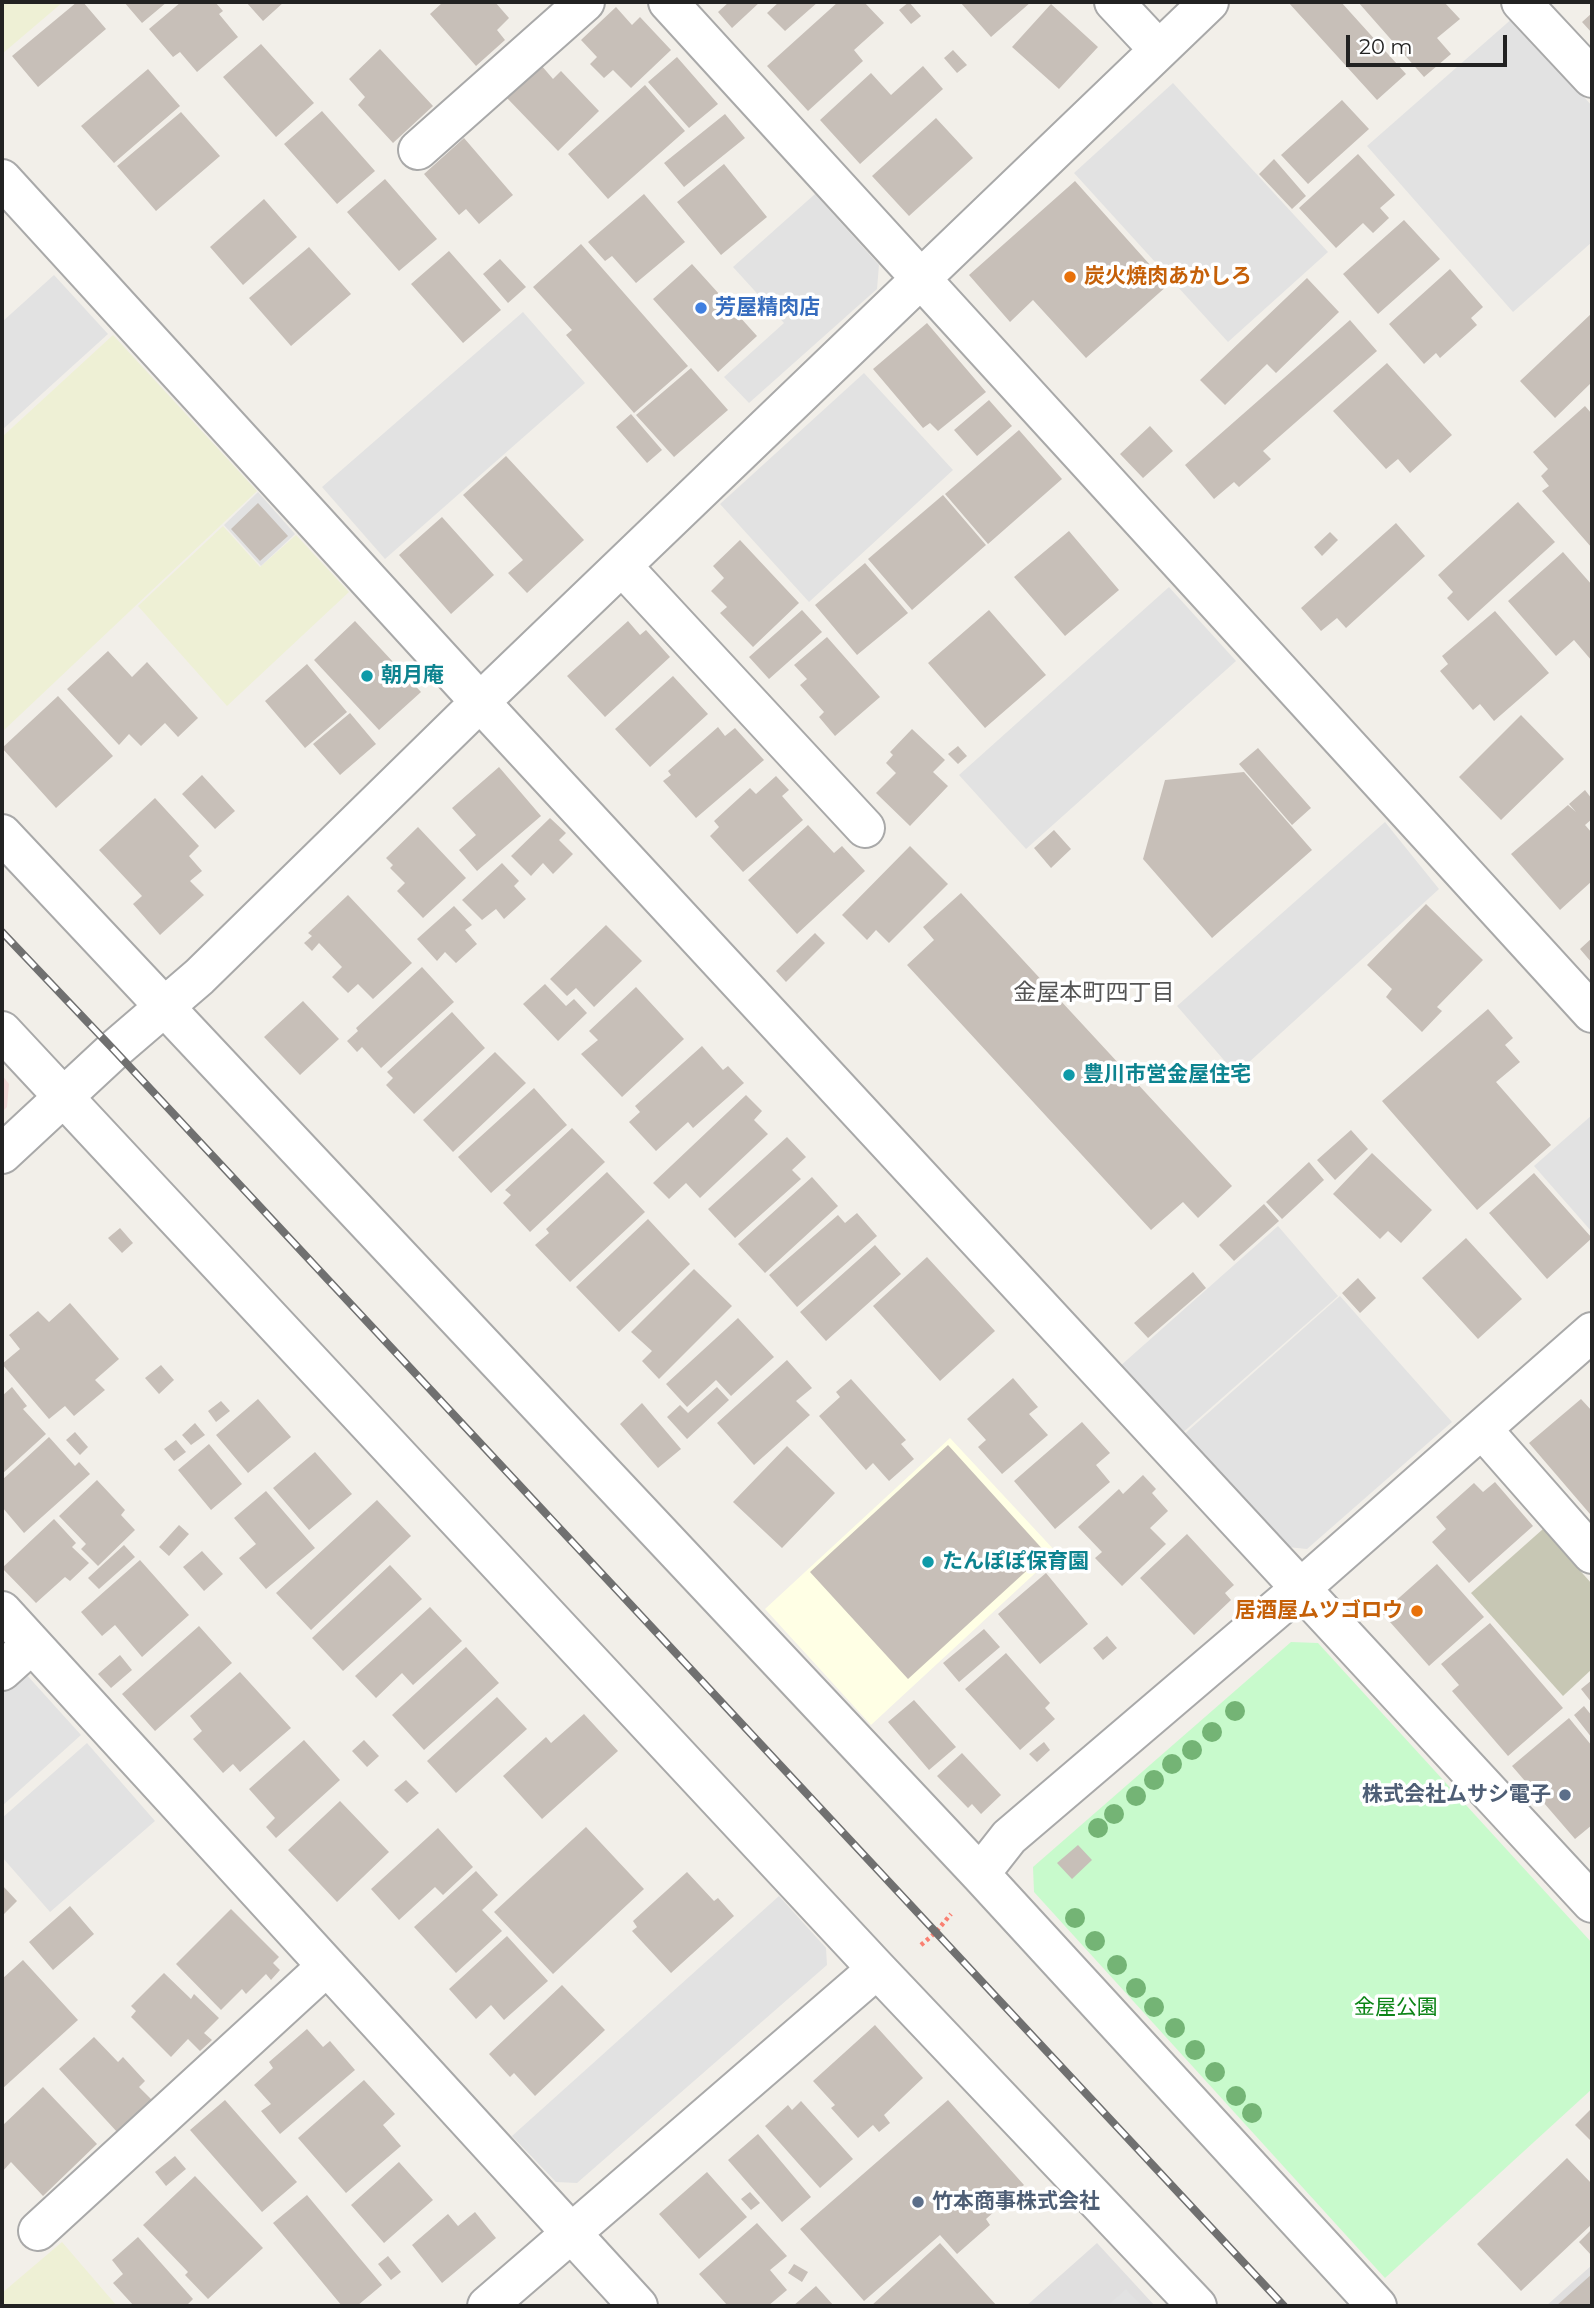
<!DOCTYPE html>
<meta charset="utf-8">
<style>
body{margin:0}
#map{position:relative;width:1594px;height:2308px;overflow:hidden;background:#f2efe9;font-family:Montserrat,sans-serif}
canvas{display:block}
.frame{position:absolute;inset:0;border:4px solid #222;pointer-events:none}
.scale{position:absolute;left:1346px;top:35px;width:161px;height:32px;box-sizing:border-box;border:4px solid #222;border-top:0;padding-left:9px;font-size:21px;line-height:24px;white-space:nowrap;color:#222;-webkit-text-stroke:5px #fff;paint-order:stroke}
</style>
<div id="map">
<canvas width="1594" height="2308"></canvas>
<div class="frame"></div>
<div class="scale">20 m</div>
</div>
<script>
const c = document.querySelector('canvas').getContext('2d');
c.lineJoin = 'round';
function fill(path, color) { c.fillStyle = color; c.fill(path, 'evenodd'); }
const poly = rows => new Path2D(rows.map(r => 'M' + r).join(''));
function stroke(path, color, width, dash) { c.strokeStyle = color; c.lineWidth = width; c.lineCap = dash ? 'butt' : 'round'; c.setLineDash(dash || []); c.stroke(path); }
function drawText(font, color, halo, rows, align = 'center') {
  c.font = font + ' Montserrat,"Noto Sans JP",sans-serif'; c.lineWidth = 7; c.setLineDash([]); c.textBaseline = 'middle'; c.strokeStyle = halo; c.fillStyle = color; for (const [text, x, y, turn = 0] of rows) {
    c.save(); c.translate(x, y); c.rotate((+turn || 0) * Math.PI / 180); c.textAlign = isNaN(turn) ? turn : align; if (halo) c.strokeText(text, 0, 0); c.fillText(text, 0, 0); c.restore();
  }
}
fill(poly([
 [1097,2243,1155,2306,1026,2306],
 [1592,2265,1592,2306,1546,2306]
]), '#e0dfdf');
fill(poly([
 [2,1075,9,1084,7,1107,2,1112]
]), '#f2dad9');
fill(poly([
 [950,1438,1057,1553,871,1725,765,1609]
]), '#ffffe5');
fill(poly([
 [1543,1529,1592,1584,1592,1669,1563,1696,1471,1593]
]), '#c7c7b4');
fill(poly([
 [2,2,63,2,2,54],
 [113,335,257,491,2,732,2,437],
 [223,526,260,567,296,535,349,592,227,706,138,606],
 [62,2242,117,2306,2,2306,2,2293]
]), '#eef0d5');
fill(poly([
 [1291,1642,1318,1643,1592,1943,1592,2089,1385,2278,1034,1892,1033,1867]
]), '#c8facc');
fill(poly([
 [1514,17,1592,106,1592,242,1513,312,1367,146],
 [1173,83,1328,252,1228,342,1074,173],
 [815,194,879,265,877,289,749,403,724,377,784,323,733,267],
 [54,275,108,334,2,430,2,322],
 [523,312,585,383,385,559,322,487],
 [864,373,953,470,809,602,720,504],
 [258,492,295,534,261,566,224,525],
 [1169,587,1236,661,1026,849,959,775],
 [1385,822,1439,889,1236,1074,1177,1006],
 [1592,1115,1592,1232,1534,1166],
 [1278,1226,1338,1296,1180,1435,1119,1367],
 [1340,1296,1452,1422,1307,1549,1278,1546,1181,1437],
 [25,1673,81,1735,2,1806,2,1693],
 [87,1743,155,1821,50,1912,2,1857,2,1818],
 [779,1896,826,1948,827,1965,577,2183,556,2182,512,2136],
 [1126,2289,1142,2306,1107,2306]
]), '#e2e2e2');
fill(poly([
 [77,2,83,2,106,29,38,87,12,56],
 [124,2,167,2,142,23],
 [181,2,215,2,223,11,219,14,238,37,197,72,180,52,173,57,149,29],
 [246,2,284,2,263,21],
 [440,2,495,2,509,18,497,30,505,40,476,66,430,14,442,3],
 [729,2,760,2,732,28,718,12],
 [779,2,818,2,785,31,767,13],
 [838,2,864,2,884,23,854,50,863,61,808,111,767,66],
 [909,2,921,16,911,24,899,10],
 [960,2,1031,2,991,37],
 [1288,2,1341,2,1406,74,1377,100],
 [1358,2,1444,2,1460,19,1437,38,1451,54,1424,77],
 [1051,4,1098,47,1059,89,1012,47],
 [616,7,632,25,640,17,671,50,631,88,613,70,604,78,590,64,597,57,581,40],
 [1592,13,1592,33,1582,22],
 [261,44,314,103,276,137,223,77],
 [380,49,433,106,393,143,358,105,365,97,349,79],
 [953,50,967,65,957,73,944,58],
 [677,57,718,104,689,128,648,82],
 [541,65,553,79,561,71,599,111,558,151,507,98],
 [923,66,943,89,860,164,820,120,871,73,891,95],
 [148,69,180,106,114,163,81,126],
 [645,85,685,131,608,199,568,154],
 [1342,100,1369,129,1308,184,1281,155],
 [322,111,375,171,337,204,284,144],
 [181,112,220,156,156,211,117,166],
 [725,114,745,138,684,187,664,163],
 [936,118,973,158,909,216,872,176],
 [464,138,513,195,479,224,466,209,459,215,424,174],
 [1358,154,1395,195,1380,208,1389,218,1373,233,1363,223,1336,248,1299,208],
 [1274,159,1306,196,1292,209,1259,174],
 [724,164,767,217,721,255,677,202],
 [385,179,437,239,399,271,347,212],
 [1075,181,1168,285,1086,358,1033,300,1010,322,969,275],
 [644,194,685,242,636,283,612,256,605,261,588,242],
 [264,199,297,237,243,285,210,247],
 [1404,220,1440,259,1378,314,1343,274],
 [581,244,688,366,634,413,566,335,572,330,533,287],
 [309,247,351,294,291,346,249,298],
 [449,251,501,310,463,343,411,284],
 [500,259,526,287,508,303,483,274],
 [692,264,757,336,718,372,653,299],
 [1450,269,1483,307,1471,318,1477,325,1440,358,1436,353,1424,364,1389,324],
 [1307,278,1339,312,1276,373,1267,364,1225,405,1200,380],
 [1592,313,1592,382,1555,418,1520,381],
 [1350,320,1377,351,1263,451,1271,459,1239,487,1234,482,1214,499,1185,465],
 [927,323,986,392,938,431,930,423,923,428,873,369],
 [1387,363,1452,435,1410,473,1398,459,1386,469,1333,411],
 [691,368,728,410,674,457,636,415],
 [989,400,1012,426,977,456,954,430],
 [1585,406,1592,414,1592,548,1542,491,1549,486,1541,476,1548,469,1533,452],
 [631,414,662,450,647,463,616,427],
 [1150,426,1173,451,1143,478,1120,454],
 [1019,430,1062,479,988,544,945,494],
 [506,456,584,540,527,593,508,573,523,560,463,495],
 [943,495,986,545,912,610,868,559],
 [1518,502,1555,542,1468,621,1447,598,1453,592,1438,575],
 [258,503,288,536,260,561,231,529],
 [442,517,494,575,451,614,399,555],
 [1396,523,1425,556,1346,628,1337,618,1321,631,1301,608],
 [1069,531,1119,590,1065,636,1014,577],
 [1330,532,1338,540,1322,556,1314,547],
 [740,540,799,603,753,647,720,613,727,607,711,591,724,578,713,566],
 [1563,552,1592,585,1592,661,1574,640,1556,656,1508,601],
 [865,563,908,613,857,655,815,605],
 [802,610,822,632,769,679,749,657],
 [989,610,1046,675,985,728,928,663],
 [1495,611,1549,673,1494,721,1480,704,1473,710,1440,671,1448,664,1442,656],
 [355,621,421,692,379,730,314,660],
 [628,621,640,635,646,630,670,657,605,717,567,676],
 [827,637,880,697,835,736,819,717,824,712,800,685,807,679,794,665],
 [108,651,132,677,147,662,198,718,178,737,165,723,141,746,129,734,119,745,67,689],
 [307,664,347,712,305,748,265,701],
 [673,676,708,714,650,767,615,729],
 [58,696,113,756,56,808,2,748],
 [350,713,376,744,340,775,313,744],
 [1521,715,1564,759,1501,820,1459,777],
 [718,727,725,736,735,728,764,760,696,818,663,781,671,775,668,771],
 [912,729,945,760,933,772,948,786,910,826,876,793,896,773,886,763,893,755,890,752],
 [958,746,967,756,958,764,948,754],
 [1258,748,1311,808,1292,825,1239,764],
 [499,767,541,816,477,871,459,850,476,835,452,808],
 [1244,772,1312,850,1212,938,1143,859,1165,780],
 [202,775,235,811,215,829,182,794],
 [776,776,789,790,782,796,803,820,743,872,710,836,719,827,714,821,750,788,756,794],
 [1585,790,1592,799,1592,819,1585,825,1592,833,1592,881,1560,910,1511,854,1568,805,1576,812,1569,804],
 [155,798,199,846,189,856,202,871,190,881,204,895,160,935,133,904,142,896,99,850],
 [550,818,566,833,559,840,573,854,553,874,543,863,531,876,511,856],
 [808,825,834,853,842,846,865,871,797,934,748,880],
 [418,827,466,878,423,918,397,891,405,883,390,868,393,865,386,858],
 [1054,830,1071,849,1051,868,1034,848],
 [910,846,948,884,889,943,876,930,867,940,842,915],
 [502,863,519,881,514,886,526,899,504,919,496,909,482,920,462,900],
 [961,893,1232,1186,1198,1218,1183,1202,1151,1230,907,965,934,940,923,927],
 [348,895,412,963,373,999,358,984,348,993,332,977,342,967,319,943,312,951,304,943,312,936,308,933],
 [1426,904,1483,960,1437,1007,1442,1011,1422,1032,1386,997,1392,989,1367,965],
 [454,906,472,925,465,930,477,944,456,963,445,952,437,961,417,939],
 [606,925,642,961,594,1007,576,988,567,996,550,979],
 [815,933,825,943,786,982,776,971],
 [1592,938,1592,963,1580,949],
 [422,967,454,1002,381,1068,362,1047,357,1052,347,1041,358,1031,356,1028],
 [545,984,566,1006,574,999,587,1013,558,1041,523,1004],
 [636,987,684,1039,622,1097,581,1054,598,1040,589,1031],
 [303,1001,339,1039,300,1075,264,1037],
 [1488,1009,1513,1038,1505,1045,1520,1062,1496,1082,1551,1145,1477,1210,1382,1101],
 [452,1012,485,1048,414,1114,386,1085,393,1078,387,1072],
 [702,1046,723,1070,728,1066,744,1083,693,1128,688,1122,656,1151,629,1122,640,1112,635,1106],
 [495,1052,526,1083,453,1152,423,1120],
 [534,1088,567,1125,491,1193,458,1157],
 [746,1095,762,1111,754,1120,768,1134,700,1198,686,1183,669,1199,653,1183],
 [572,1128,605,1162,530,1232,503,1203,511,1195,505,1190],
 [1351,1130,1368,1149,1335,1180,1317,1160],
 [787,1137,806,1157,792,1170,801,1179,735,1238,708,1209],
 [1372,1153,1432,1210,1401,1243,1388,1231,1380,1239,1333,1194],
 [1309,1162,1324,1180,1282,1219,1266,1202],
 [607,1172,645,1212,570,1282,535,1245,549,1233,546,1229],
 [1534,1173,1592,1238,1547,1279,1489,1213],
 [812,1177,838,1206,765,1273,738,1244],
 [1264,1204,1279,1221,1234,1261,1219,1245],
 [857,1213,877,1236,797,1307,769,1275,838,1215,845,1223],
 [648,1219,690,1264,619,1332,576,1287],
 [120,1228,133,1243,122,1253,108,1238],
 [1466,1238,1522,1299,1478,1339,1422,1278],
 [875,1245,901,1274,826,1341,800,1312],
 [927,1257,995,1331,940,1381,873,1306],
 [694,1269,732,1306,659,1379,642,1361,652,1351,631,1332],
 [1193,1272,1206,1288,1148,1338,1134,1323],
 [1358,1278,1376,1298,1360,1313,1342,1293],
 [70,1303,119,1359,95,1380,105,1390,74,1416,65,1406,49,1419,2,1364,20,1349,9,1335,38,1311,49,1322],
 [738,1318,774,1357,731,1396,716,1380,687,1407,666,1384],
 [787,1360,812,1388,796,1401,810,1415,754,1465,717,1423],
 [161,1365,174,1380,159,1394,145,1378],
 [1013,1378,1038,1407,1029,1414,1048,1435,1002,1474,978,1447,986,1440,967,1419],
 [851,1379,906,1440,901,1444,914,1459,889,1481,873,1463,866,1470,819,1416,840,1397,836,1392],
 [12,1387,27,1406,23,1409,46,1434,2,1474,2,1396],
 [717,1387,729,1400,687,1439,667,1417,680,1405,688,1413],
 [258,1399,291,1437,248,1473,216,1435],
 [1581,1399,1592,1411,1592,1512,1590,1514,1529,1443],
 [221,1401,230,1411,216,1422,208,1411],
 [642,1403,681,1449,658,1468,620,1424],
 [1082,1422,1110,1453,1096,1465,1110,1482,1055,1529,1014,1481],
 [195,1423,205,1435,191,1445,182,1435],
 [75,1432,88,1447,80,1455,66,1440],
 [49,1437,75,1466,79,1462,90,1474,24,1533,2,1507,2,1480],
 [176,1440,186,1452,174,1461,164,1449],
 [209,1444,242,1484,211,1510,178,1470],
 [948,1445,1046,1553,908,1679,810,1572],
 [787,1446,835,1493,782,1548,733,1502],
 [315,1452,352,1494,309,1530,273,1488],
 [1143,1475,1156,1489,1152,1493,1168,1511,1150,1528,1166,1544,1122,1586,1095,1558,1102,1552,1078,1527,1119,1489,1123,1494],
 [97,1480,125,1510,121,1515,135,1530,98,1566,81,1549,86,1544,59,1516],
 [1495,1482,1533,1526,1469,1583,1432,1542,1446,1529,1436,1517,1474,1483,1483,1492],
 [266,1491,315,1548,266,1589,239,1558,256,1544,234,1518],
 [377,1500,411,1536,311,1630,276,1593],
 [54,1519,76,1543,72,1547,89,1563,70,1581,65,1577,36,1603,2,1568],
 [179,1525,189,1534,169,1556,159,1547],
 [1187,1534,1234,1585,1225,1593,1231,1600,1194,1635,1140,1578],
 [124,1545,135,1557,99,1589,88,1578],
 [202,1551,223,1574,204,1591,183,1567],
 [140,1560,189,1615,142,1657,115,1625,102,1636,81,1612],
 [1437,1564,1484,1617,1429,1666,1382,1613],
 [390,1565,422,1599,343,1671,312,1638],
 [1046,1573,1088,1624,1040,1664,998,1614],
 [430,1607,462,1641,413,1685,402,1673,376,1698,355,1676],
 [1490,1623,1563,1708,1508,1756,1452,1691,1459,1685,1441,1664],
 [199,1626,232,1663,155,1731,122,1694],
 [984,1629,1000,1647,959,1682,943,1663],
 [1107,1636,1117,1648,1103,1660,1093,1648],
 [466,1647,499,1683,424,1750,392,1715],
 [1006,1653,1050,1703,1045,1708,1055,1719,1020,1750,965,1689],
 [120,1655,132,1670,111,1688,98,1674],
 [240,1672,291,1728,240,1772,233,1764,223,1773,193,1739,202,1731,190,1716],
 [1592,1680,1592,1703,1581,1689],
 [497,1697,527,1729,456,1793,427,1761],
 [914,1700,956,1747,929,1770,888,1722],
 [1584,1706,1592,1716,1592,1738,1574,1715],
 [584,1714,618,1751,542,1819,503,1776,546,1737,551,1743],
 [1569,1718,1592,1746,1592,1825,1575,1839,1512,1766],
 [304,1740,340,1780,276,1838,266,1827,275,1818,249,1789],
 [364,1740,379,1756,367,1767,352,1751],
 [1044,1742,1050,1750,1037,1762,1029,1754],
 [962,1753,1001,1795,981,1814,972,1804,968,1808,937,1776],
 [406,1780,419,1793,407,1803,394,1790],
 [340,1801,389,1852,337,1902,288,1850],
 [586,1827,644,1889,553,1974,494,1912],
 [438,1828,473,1867,443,1895,435,1887,399,1920,371,1889],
 [1078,1845,1092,1860,1072,1879,1057,1863],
 [476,1871,498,1895,482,1910,502,1931,456,1973,414,1927],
 [687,1872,714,1901,718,1898,734,1916,671,1973,632,1931,637,1927,633,1921],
 [2,1885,17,1901,2,1916],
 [70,1906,94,1934,53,1970,29,1942],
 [231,1909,279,1957,273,1963,280,1970,271,1980,266,1974,246,1994,242,1989,221,2010,176,1964],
 [507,1936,548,1981,504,2020,491,2005,476,2019,449,1989],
 [23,1960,78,2020,2,2089,2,1979],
 [164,1973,191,1999,194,1994,219,2018,204,2033,212,2040,200,2051,188,2039,171,2057,131,2017,136,2011,131,2006],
 [562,1985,605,2030,535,2096,514,2073,510,2077,489,2054],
 [875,2025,923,2078,884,2115,890,2123,879,2132,873,2125,858,2138,831,2108,835,2105,813,2081],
 [307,2029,323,2047,330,2041,355,2070,280,2134,261,2111,271,2104,254,2085,273,2068,269,2062],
 [94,2037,118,2062,123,2057,145,2081,139,2087,153,2101,118,2133,59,2069],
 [364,2080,395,2114,383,2125,401,2146,346,2193,298,2138],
 [43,2087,97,2144,43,2196,11,2162,2,2172,2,2126],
 [225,2100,297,2182,262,2212,190,2130],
 [948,2100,1024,2185,986,2219,990,2225,957,2254,940,2235,864,2301,800,2229],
 [801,2101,853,2159,820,2188,765,2126,788,2105,792,2110],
 [1592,2108,1592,2142,1575,2125],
 [758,2134,811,2197,782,2222,728,2160],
 [175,2156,186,2169,166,2186,155,2172],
 [1567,2158,1592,2184,1592,2224,1521,2291,1477,2244],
 [399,2162,433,2200,384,2243,351,2205],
 [707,2172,747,2217,699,2259,659,2214],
 [195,2176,263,2248,208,2299,185,2275,188,2272,143,2225],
 [750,2192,760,2203,751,2210,741,2199],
 [307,2195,382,2285,357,2306,342,2306,273,2223],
 [475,2212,496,2238,442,2283,412,2245,448,2214,458,2226],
 [757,2223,787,2256,770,2270,787,2290,768,2306,728,2306,699,2274],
 [1592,2229,1592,2256,1579,2242],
 [138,2237,193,2299,186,2306,134,2306,113,2283,123,2274,112,2260],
 [940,2243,997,2306,871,2306],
 [388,2256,401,2272,391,2280,378,2264],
 [794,2264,808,2272,802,2282,788,2273],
 [1592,2274,1592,2306,1556,2306],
 [816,2286,834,2306,793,2306]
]), '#c7bfb8');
const minor = poly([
 [668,2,1592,1013],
 [1114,2,1159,50],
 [1521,2,1592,78],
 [418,150,585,2],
 [2,179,480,702,1592,1903],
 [622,566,865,828],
 [2,834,980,1874,1377,2306],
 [2,1031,877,1969,1197,2306],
 [2,1154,114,1050,199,977,480,702,1209,2],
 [1482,1429,1592,1554],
 [2,1611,638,2306],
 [2,1671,32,1644],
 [980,1874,1009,1837,1301,1588,1592,1332],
 [38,2231,327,1966],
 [487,2306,877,1969]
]);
stroke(minor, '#a9a9a9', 42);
stroke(poly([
 [921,1945,935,1933,951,1914]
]), '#fa8072', 4.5, [3.5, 3.5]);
stroke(minor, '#fff', 38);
const rail = poly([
 [2,932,114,1050,1284,2306]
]);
stroke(rail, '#707070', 8);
stroke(rail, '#fff', 5, [16]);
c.fillStyle = '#74b475';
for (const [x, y] of [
 [1235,1711],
 [1212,1732],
 [1192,1750],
 [1172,1764],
 [1154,1780],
 [1136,1796],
 [1114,1814],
 [1098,1828],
 [1075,1918],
 [1095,1941],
 [1117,1965],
 [1136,1988],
 [1154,2007],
 [1175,2028],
 [1195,2050],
 [1215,2072],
 [1236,2096],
 [1252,2113]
]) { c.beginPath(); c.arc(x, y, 10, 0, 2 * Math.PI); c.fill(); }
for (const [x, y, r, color] of [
 [1070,277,7,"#e8710a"],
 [701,308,7,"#3f7fe0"],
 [367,676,7,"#0f9aa8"],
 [1069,1075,7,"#0f9aa8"],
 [928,1562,7,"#0f9aa8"],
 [1417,1611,7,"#e8710a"],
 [1565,1795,7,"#5c6f8a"],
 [918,2202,7,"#5c6f8a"]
]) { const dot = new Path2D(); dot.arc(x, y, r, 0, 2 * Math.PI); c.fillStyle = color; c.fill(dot); stroke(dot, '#fff', 2.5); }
drawText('bold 21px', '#c56008', '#fff', [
 ["炭火焼肉あかしろ",1084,277],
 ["居酒屋ムツゴロウ",1403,1611,"right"]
], 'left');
drawText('bold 21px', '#366cbe', '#fff', [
 ["芳屋精肉店",715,308]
], 'left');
drawText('bold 21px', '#0d838f', '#fff', [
 ["朝月庵",381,676],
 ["豊川市営金屋住宅",1083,1075],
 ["たんぽぽ保育園",942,1562]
], 'left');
drawText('bold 21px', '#4e5e75', '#fff', [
 ["株式会社ムサシ電子",1551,1795],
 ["竹本商事株式会社",932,2202,"left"]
], 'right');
drawText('21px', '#0c8416', '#fff', [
 ["金屋公園",1396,2008]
]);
drawText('23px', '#555', '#fff', [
 ["金屋本町四丁目",1094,993]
]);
</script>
